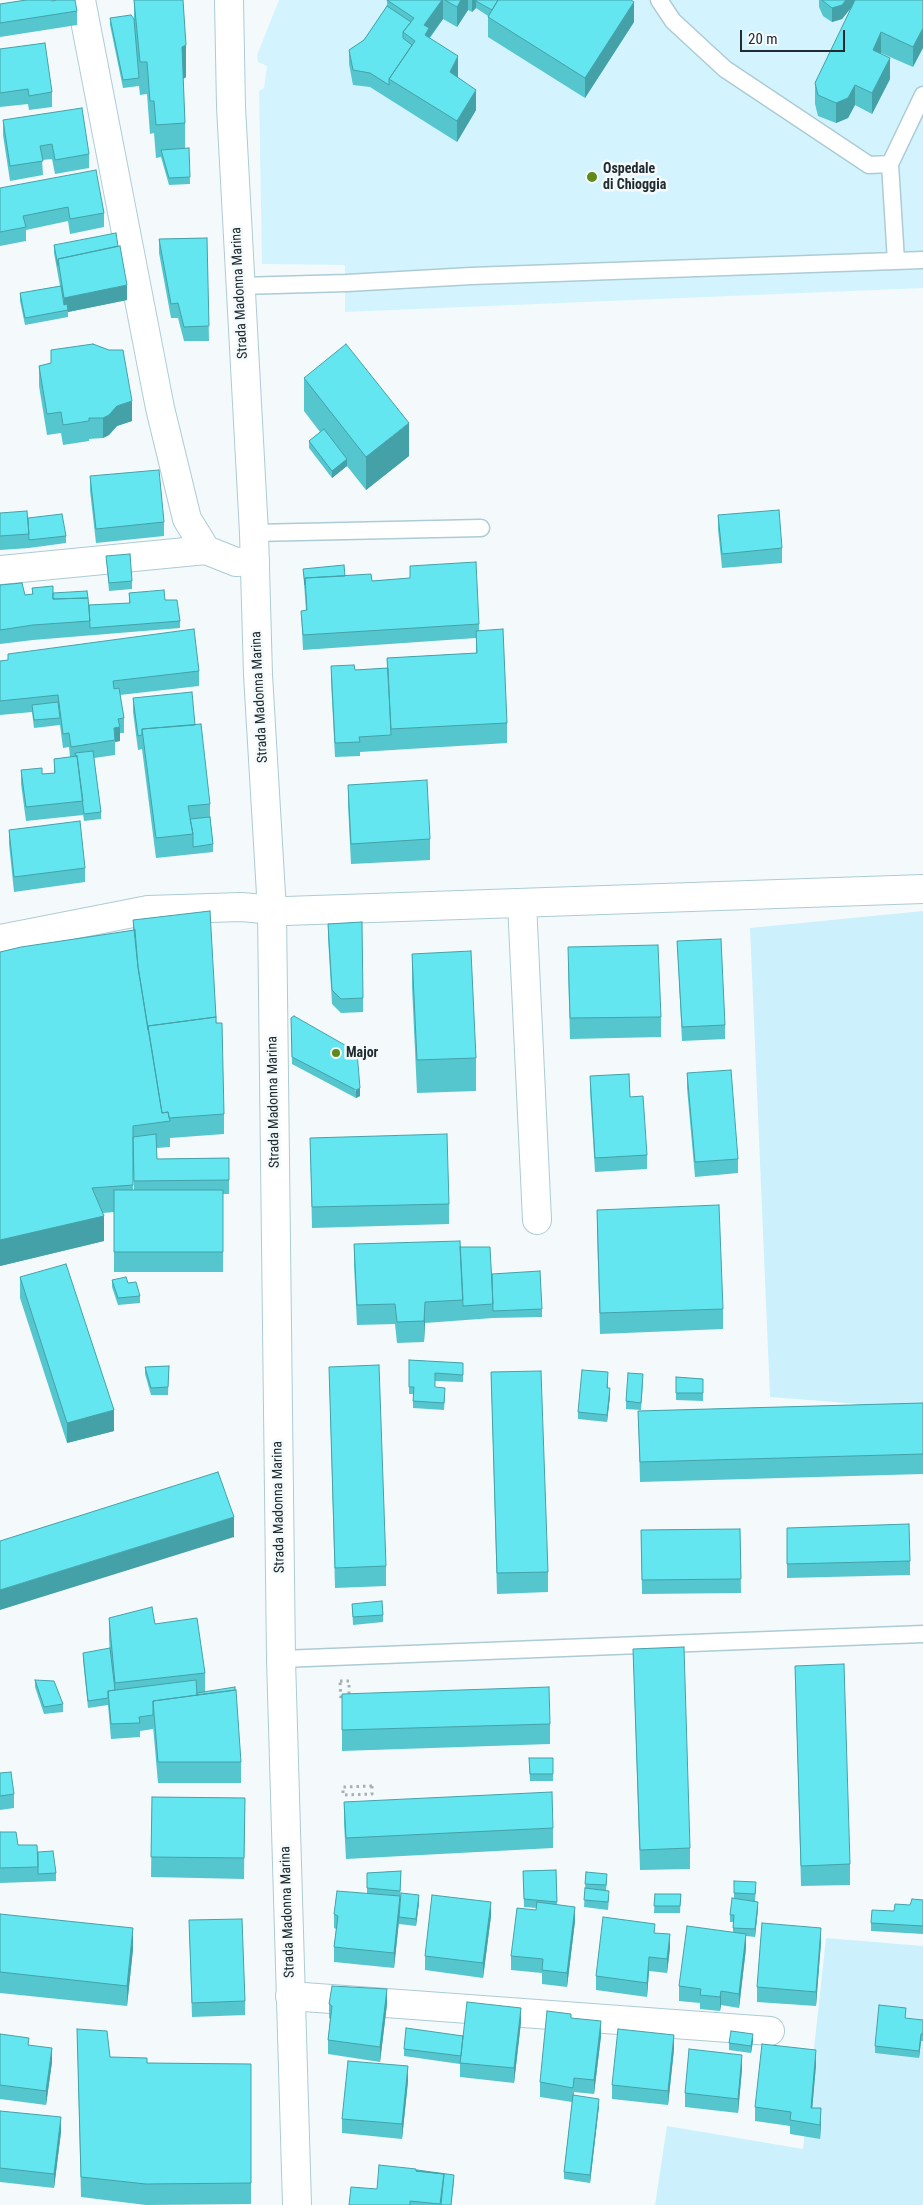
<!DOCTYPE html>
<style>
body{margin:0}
#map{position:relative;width:923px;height:2205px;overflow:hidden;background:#f4fafc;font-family:"Roboto Condensed",sans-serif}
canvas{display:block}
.scale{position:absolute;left:740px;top:30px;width:105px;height:22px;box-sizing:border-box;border:2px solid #202c30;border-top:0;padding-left:6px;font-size:15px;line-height:18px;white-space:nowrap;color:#202c30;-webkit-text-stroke:4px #f4fafc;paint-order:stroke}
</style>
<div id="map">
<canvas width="923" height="2205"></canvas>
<div class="scale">20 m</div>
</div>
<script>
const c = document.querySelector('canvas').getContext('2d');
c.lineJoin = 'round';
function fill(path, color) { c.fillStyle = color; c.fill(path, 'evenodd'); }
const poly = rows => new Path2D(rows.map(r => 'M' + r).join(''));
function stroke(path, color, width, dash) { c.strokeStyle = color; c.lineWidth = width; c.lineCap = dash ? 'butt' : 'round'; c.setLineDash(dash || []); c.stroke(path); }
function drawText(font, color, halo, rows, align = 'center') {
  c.font = font + ' "Roboto Condensed",sans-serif'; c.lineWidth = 5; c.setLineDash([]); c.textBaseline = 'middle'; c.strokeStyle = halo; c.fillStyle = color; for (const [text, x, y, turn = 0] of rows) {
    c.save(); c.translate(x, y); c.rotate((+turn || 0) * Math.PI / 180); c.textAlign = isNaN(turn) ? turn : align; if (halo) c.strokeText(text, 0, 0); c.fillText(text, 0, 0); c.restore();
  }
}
fill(poly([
 [279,0,923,0,923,288,345,312,345,265,262,264,259,91,264,88,267,66,258,62,257,55]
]), '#d3f4ff');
fill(poly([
 [923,911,923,1409,770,1397,750,928],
 [826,1938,923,1946,923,2205,655,2205,667,2126,803,2149]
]), '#ccf1fd');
const lane = poly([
 [659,0,673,21,725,69,869,165,890,164],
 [896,261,890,164,923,95],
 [240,286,347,283,471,276,923,260],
 [254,533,481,528],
 [281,1659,923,1634]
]);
const street = poly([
 [81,0,160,408,187,519,206,550],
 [0,570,206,550,236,562,255,561],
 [522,903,537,1220],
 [0,939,148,910,241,907,286,911,923,889],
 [290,1996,770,2031]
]);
const secondary = poly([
 [229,0,231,107,254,533,258,675,272,911,281,1659,297,2205]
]);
stroke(lane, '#accbd5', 19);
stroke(street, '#accbd5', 30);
stroke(secondary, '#accbd5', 30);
stroke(poly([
 [340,1681,349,1681,349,1700,341,1701,340,1681],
 [372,1786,372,1794,343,1795,343,1787,372,1786]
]), '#a7afb1', 3, [2.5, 4]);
stroke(lane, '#fff', 16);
stroke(street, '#fff', 28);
stroke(secondary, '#fff', 28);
fill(poly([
 [134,0,183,0,186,77,183,79,185,123,185,148,189,148,190,184,169,185,161,157,156,158,154,133,150,134,147,94,140,95,139,86,123,88,110,25,110,18,134,19],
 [387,0,631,0,634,22,585,98,488,37,488,16,476,8,472,12,468,10,457,27,443,19,430,38,458,77,458,78,476,110,457,142,370,87,353,85,349,64,349,50,364,40,387,6],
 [819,0,923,0,913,67,881,53,880,54,890,79,872,114,855,105,848,118,836,123,818,116,815,104,815,83,852,7,842,19,832,22,823,16,819,7],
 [52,1,77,11,77,25,0,37,0,4],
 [0,49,52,92,52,107,29,110,28,104,0,107],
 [3,120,89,154,89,168,55,174,52,159,42,160,43,175,10,181,3,135],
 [0,188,104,213,104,227,70,234,68,221,26,230,26,241,0,246],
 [207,238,209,341,184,341,178,318,171,318,159,253,159,239],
 [54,245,127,300,68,312,68,317,25,325,20,301,20,293,60,286,54,253],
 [51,350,132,421,117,426,109,435,103,438,89,439,89,441,63,445,61,433,47,435,39,386,39,366,51,363],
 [304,378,409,456,366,490,347,466,332,478,309,448,309,441,320,432,304,411],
 [90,476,164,522,164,536,96,543,90,491],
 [0,513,28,518,66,536,66,543,29,548,0,550],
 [718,515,782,548,782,563,722,568,718,529],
 [106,556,132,581,132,589,109,591],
 [410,566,479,624,479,631,507,723,507,743,360,752,360,756,335,757,331,681,331,666,355,670,387,668,387,658,476,653,476,638,303,650,301,611,306,611,303,569,345,576,372,581,410,578],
 [0,585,25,595,32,594,32,588,53,593,89,605,129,603,129,593,165,600,180,621,180,628,33,640,0,644],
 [0,661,199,671,199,686,120,695,124,718,124,733,120,733,120,741,115,742,115,755,94,758,101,812,101,819,84,821,83,814,83,815,26,821,21,784,21,770,42,774,54,773,54,759,70,757,69,747,63,748,60,725,34,728,32,712,0,715],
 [133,698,195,725,210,804,210,817,213,844,213,852,156,858,142,749,138,750,133,712],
 [348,785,430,839,430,860,351,864,348,805],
 [9,830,85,868,85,882,14,892,9,844],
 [133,920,216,1017,224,1114,224,1134,170,1138,170,1147,156,1148,157,1159,229,1158,229,1194,223,1194,223,1272,114,1272,114,1212,103,1213,104,1241,0,1266,0,952,133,930],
 [133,1156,133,1168,134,1190,133,1190],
 [328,924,363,998,363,1012,341,1013,332,1004,328,938],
 [677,941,725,1025,725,1039,682,1041],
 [412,954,476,1058,476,1091,417,1093,412,987],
 [568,967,661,1017,661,1037,570,1039],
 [294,1016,360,1096,356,1098,292,1064,291,1018],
 [687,1073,738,1159,738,1173,695,1177,687,1088],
 [590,1076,630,1097,647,1155,647,1169,595,1172,590,1091],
 [310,1138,449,1204,449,1224,312,1228],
 [597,1210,723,1309,723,1329,600,1334,597,1230],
 [354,1244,460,1247,492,1274,542,1309,542,1317,493,1318,425,1323,424,1342,397,1343,395,1324,357,1325,354,1265],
 [20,1277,114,1431,67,1443,20,1298],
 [112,1280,128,1283,140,1296,140,1303,118,1305,112,1287],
 [409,1360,463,1363,463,1382,435,1381,435,1387,445,1396,444,1410,413,1408,413,1394,409,1394],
 [169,1366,168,1395,151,1395,145,1374,145,1367],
 [329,1367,386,1566,386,1586,335,1588],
 [491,1372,548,1572,548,1592,497,1594],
 [676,1377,703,1379,703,1401,676,1400],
 [608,1379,608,1388,610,1396,607,1422,578,1419,578,1412],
 [643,1382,641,1410,626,1409,626,1401],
 [923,1403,923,1474,640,1482,638,1411],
 [787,1528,910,1561,910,1575,787,1578],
 [740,1529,741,1593,642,1594,641,1530],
 [352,1604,383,1615,383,1622,353,1625],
 [109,1618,155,1624,205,1673,205,1692,241,1762,241,1783,158,1783,153,1726,153,1729,140,1731,140,1737,111,1739,108,1705,88,1708,83,1660,83,1653,110,1656,109,1638],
 [633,1649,690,1848,690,1869,640,1870],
 [795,1666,850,1864,850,1885,801,1886],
 [35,1680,63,1704,63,1712,44,1714,35,1687],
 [342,1694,550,1724,550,1744,342,1751],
 [529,1758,553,1758,553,1781,530,1781],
 [0,1773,14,1794,14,1808,0,1810],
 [152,1797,245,1798,244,1879,151,1877],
 [344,1802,553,1828,553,1848,346,1859,344,1823],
 [0,1832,18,1845,38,1852,56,1873,56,1881,0,1883],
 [556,1870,557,1905,575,1921,567,1987,542,1984,542,1973,511,1970,511,1956,536,1910,537,1908,524,1907,523,1871],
 [401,1871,400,1907,419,1903,416,1926,399,1924,399,1921,394,1968,334,1962,334,1947,336,1929,334,1928,334,1914,367,1893,367,1873],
 [586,1872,607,1881,606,1891,609,1898,608,1910,584,1907],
 [734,1881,756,1889,755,1901,758,1909,755,1937,746,1936,746,1948,739,2008,721,2005,720,2011,700,2009,700,2003,679,2001,679,1986,733,1932,733,1922,730,1922,730,1915,734,1899],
 [655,1894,681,1894,680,1913,654,1913],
 [923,1900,923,1934,871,1931,871,1923,894,1911],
 [0,1914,133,1949,127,2006,0,1993],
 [491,1916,483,1978,425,1970,425,1956],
 [189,1920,245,2001,245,2015,192,2017],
 [655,1933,670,1948,667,1973,649,1971,647,1997,596,1990,596,1976],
 [821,1942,816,2006,757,2002,757,1987],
 [329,2004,387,2004,380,2062,328,2054,328,2040,330,2019,329,2018],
 [571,2018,601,2036,594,2094,574,2092,574,2095,599,2106,590,2183,564,2179,564,2172,572,2102,540,2097,540,2082],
 [923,2020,923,2041,921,2041,919,2058,875,2053,875,2046],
 [521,2022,514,2083,460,2077,460,2064,404,2056,404,2049],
 [77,2029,110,2057,147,2063,251,2064,251,2204,146,2205,81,2197],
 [0,2034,29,2045,52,2062,46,2105,0,2099],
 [753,2041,751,2053,729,2050,729,2043],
 [674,2049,668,2105,612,2099,612,2085],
 [816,2065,812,2108,821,2123,820,2139,790,2134,790,2126,755,2121,755,2107],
 [742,2069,738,2113,685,2107,685,2093],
 [408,2081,402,2139,342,2133,342,2119],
 [0,2111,61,2132,54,2188,0,2182],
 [416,2171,454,2182,451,2205,349,2205,377,2189]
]), '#55c6ce');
fill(poly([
 [442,0,443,0,443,19,429,38,425,55,424,25],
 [461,0,468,0,468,10,457,27,457,7],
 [472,0,481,0,476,1,476,8,472,12],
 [846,0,857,0,842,19,832,22,832,8],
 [634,2,634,22,585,98,585,78],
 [923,28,923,48,913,67,913,47],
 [881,32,881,53,873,70,873,50],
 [186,45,186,77,182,80,182,47],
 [458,56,458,77,450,92,450,72],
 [890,58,890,79,872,114,872,93],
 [855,85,855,105,848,118,836,123,836,103],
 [476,90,476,110,457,142,457,121],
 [127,285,127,300,68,312,68,310,64,311,64,298],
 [132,401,132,421,117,426,109,435,103,438,103,418,117,406],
 [409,423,409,456,366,490,366,457],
 [347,459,347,466,332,478,332,471],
 [120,727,120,741,115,742,114,728],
 [360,1088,360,1096,356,1098,356,1090],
 [104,1216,104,1241,0,1266,0,1240],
 [425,1302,425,1323,424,1342,424,1321],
 [610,1388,610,1396,607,1422,607,1415],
 [114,1410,114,1431,67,1443,67,1423],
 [234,1517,234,1537,0,1610,0,1590],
 [419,1895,419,1903,416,1926,416,1919],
 [400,1896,400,1911,394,1968,394,1953],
 [491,1902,491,1916,483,1978,483,1963],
 [758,1902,758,1909,755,1937,755,1929],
 [575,1907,575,1921,567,1987,567,1973],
 [133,1928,133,1949,127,2006,127,1986],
 [821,1928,821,1942,816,2006,816,1992],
 [670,1934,670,1948,667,1973,667,1959],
 [746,1934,746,1948,739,2008,739,1994],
 [649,1957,649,1971,647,1997,647,1983],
 [387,1989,387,2004,380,2062,380,2047],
 [721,1991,721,2005,720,2011,720,1997],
 [521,2008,521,2022,514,2083,514,2068],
 [601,2021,601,2036,594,2094,594,2080],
 [753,2034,753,2041,751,2053,751,2046],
 [921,2034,921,2041,919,2058,919,2051],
 [674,2035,674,2049,668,2105,668,2091],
 [52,2048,52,2062,46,2105,46,2091],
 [816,2050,816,2065,811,2123,811,2108],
 [742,2055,742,2069,738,2113,738,2099],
 [408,2066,408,2081,402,2139,402,2124],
 [599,2099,599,2106,590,2183,590,2175],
 [821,2108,821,2123,820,2139,820,2125],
 [61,2117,61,2132,54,2188,54,2174]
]), '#45a1a8');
const building = poly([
 [26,0,52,0,52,1,57,0,75,0,77,11,0,23,0,4,26,0],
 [134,0,183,0,186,45,182,47,185,123,156,125,154,101,150,101,147,62,140,62,134,0],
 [387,0,442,0,424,25,429,28,425,35,458,56,450,72,476,90,457,121,389,79,415,41,403,32,414,18,387,0],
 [445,0,461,0,457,7,445,0],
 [476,0,498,0,492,10,476,1,476,0],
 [498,0,631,0,634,2,585,78,488,17,498,0],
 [822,0,846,0,842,5,832,8,823,1,822,0],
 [855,0,923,0,923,28,913,47,881,32,873,50,890,58,872,93,855,85,848,98,836,103,818,95,815,83,855,0],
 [387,6,411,22,403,32,403,38,412,45,389,79,389,85,370,73,353,70,349,50,364,40,387,6],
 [131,15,134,19,139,78,123,80,110,18,131,15],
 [45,43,52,92,29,96,28,89,0,93,0,49,45,43],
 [82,108,89,154,55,160,52,144,40,146,43,161,10,166,3,120,82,108],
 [189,148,190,177,169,178,161,150,189,148],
 [96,170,104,213,70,219,68,207,23,216,26,227,0,232,0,188,96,170],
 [116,233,118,246,58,259,58,266,54,245,116,233],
 [207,238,209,326,184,327,178,303,171,304,159,239,207,238],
 [120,246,127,285,64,298,58,259,120,246],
 [61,286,64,305,67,304,68,310,25,318,20,293,61,286],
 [93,344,109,350,123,350,132,401,117,406,109,415,103,418,89,418,89,421,63,425,61,412,47,414,39,366,51,363,51,350,93,344],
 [346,344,409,423,366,457,304,378,346,344],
 [324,429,347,459,332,471,309,441,324,429],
 [159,470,164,522,96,529,90,476,159,470],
 [779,510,782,548,722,554,718,515,779,510],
 [27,511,29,534,0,536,0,513,27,511],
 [62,514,66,536,29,540,28,518,62,514],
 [130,554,132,581,109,583,106,556,130,554],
 [476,562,479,624,303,635,301,611,307,610,305,578,371,574,372,581,410,578,410,566,476,562],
 [344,565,345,576,305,578,305,585,303,569,344,565],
 [22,583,25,595,33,594,32,588,53,586,53,599,88,598,90,621,33,625,0,630,0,585,22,583],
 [164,590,165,600,177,600,180,621,90,628,89,605,130,603,129,593,164,590],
 [87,591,88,598,53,599,53,593,87,591],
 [194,629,199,671,113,681,114,689,119,688,124,718,118,719,120,727,114,728,115,740,71,747,69,733,63,734,58,695,0,701,0,661,8,660,8,654,194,629],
 [503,629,507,723,391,729,387,658,477,653,476,631,503,629],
 [354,665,355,670,388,668,391,735,359,737,360,742,335,743,331,666,354,665],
 [192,692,195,725,142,729,142,735,138,736,133,698,192,692],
 [58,702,60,718,34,720,32,705,58,702],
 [201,724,210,804,188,806,193,834,156,838,142,729,201,724],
 [93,751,101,812,84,814,77,756,76,756,75,753,93,751],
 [77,756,83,801,26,807,21,770,42,768,42,774,55,773,54,759,77,756],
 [427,780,430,839,351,844,348,785,427,780],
 [210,817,213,844,193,847,193,834,190,819,210,817],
 [80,821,85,868,14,877,9,830,80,821],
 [210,911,216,1017,148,1026,148,1030,138,967,133,920,210,911],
 [362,922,363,998,341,999,332,990,328,924,362,922],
 [135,930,138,967,162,1113,168,1112,170,1121,133,1126,133,1185,92,1188,104,1216,0,1240,0,952,21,947,135,930],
 [721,939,725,1025,682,1027,677,941,721,939],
 [658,945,661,1017,570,1018,568,947,658,945],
 [471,951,476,1058,417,1060,412,954,471,951],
 [294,1016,357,1052,360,1088,356,1090,292,1057,291,1018,294,1016],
 [216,1017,216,1023,222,1023,224,1114,169,1118,168,1112,162,1113,148,1026,216,1017],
 [731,1070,738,1159,695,1162,687,1073,731,1070],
 [629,1074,630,1097,643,1096,647,1155,595,1158,590,1076,629,1074],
 [156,1134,157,1159,229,1158,229,1180,134,1181,133,1137,156,1134],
 [447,1134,449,1204,312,1207,310,1138,447,1134],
 [114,1190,223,1190,223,1252,114,1252,114,1190],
 [719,1205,723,1309,600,1313,597,1210,719,1205],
 [460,1241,463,1300,425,1302,424,1321,397,1322,395,1304,357,1305,354,1244,460,1241],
 [460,1247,490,1247,493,1304,463,1306,460,1247],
 [66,1264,114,1410,67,1423,20,1277,66,1264],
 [540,1271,542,1309,493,1311,492,1274,540,1271],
 [126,1277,128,1283,136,1282,140,1296,118,1298,112,1280,126,1277],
 [409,1360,463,1363,463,1375,435,1373,435,1387,445,1388,444,1403,413,1401,414,1387,409,1387,409,1360],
 [379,1365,386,1566,335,1568,329,1367,379,1365],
 [169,1366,168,1387,151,1388,145,1367,169,1366],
 [582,1370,608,1372,607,1388,610,1388,607,1415,578,1412,582,1370],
 [541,1371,548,1572,497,1573,491,1372,541,1371],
 [628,1373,643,1374,641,1403,626,1401,628,1373],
 [676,1377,703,1379,703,1393,676,1393,676,1377],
 [923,1403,923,1454,640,1462,638,1411,923,1403],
 [218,1472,234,1517,0,1590,0,1541,218,1472],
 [909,1524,910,1561,787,1564,787,1528,909,1524],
 [740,1529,741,1579,642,1580,641,1530,740,1529],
 [382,1601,383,1615,353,1617,352,1604,382,1601],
 [152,1607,155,1624,197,1618,205,1673,115,1683,109,1618,152,1607],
 [684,1647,690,1848,640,1850,633,1649,684,1647],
 [110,1648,115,1690,108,1691,108,1698,88,1701,83,1653,110,1648],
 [844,1664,850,1864,801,1866,795,1666,844,1664],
 [35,1680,54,1681,63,1704,44,1707,35,1680],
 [196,1680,197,1695,153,1701,153,1715,139,1717,140,1723,111,1724,108,1691,196,1680],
 [235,1687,235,1690,197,1695,197,1693,235,1687],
 [549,1687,550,1724,342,1730,342,1694,549,1687],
 [236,1690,241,1762,158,1762,153,1701,236,1690],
 [529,1758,553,1758,553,1774,530,1774,529,1758],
 [11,1772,14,1794,0,1796,0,1773,11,1772],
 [552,1792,553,1828,346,1838,344,1802,552,1792],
 [152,1797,245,1798,244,1858,151,1857,152,1797],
 [0,1832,16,1832,18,1845,37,1845,38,1867,0,1868,0,1832],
 [53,1851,56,1873,38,1874,38,1852,53,1851],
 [556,1870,557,1902,524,1899,523,1871,556,1870],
 [401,1871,400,1891,367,1888,367,1873,401,1871],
 [586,1872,607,1874,606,1885,585,1884,586,1872],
 [734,1881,756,1882,755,1894,734,1893,734,1881],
 [585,1888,609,1891,608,1902,584,1900,585,1888],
 [337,1891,400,1896,394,1953,334,1947,338,1916,334,1914,337,1891],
 [401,1893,419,1895,416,1919,399,1917,401,1893],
 [655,1894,681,1894,680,1906,654,1906,655,1894],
 [432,1895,491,1902,483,1963,425,1956,432,1895],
 [732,1898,758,1902,755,1929,733,1928,734,1915,730,1915,732,1898],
 [912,1899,923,1900,923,1926,871,1923,872,1910,894,1911,895,1904,910,1905,912,1899],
 [537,1902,575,1907,567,1973,542,1970,543,1959,511,1956,517,1908,536,1910,537,1902],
 [0,1914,133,1928,127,1986,0,1972,0,1914],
 [603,1917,655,1924,654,1933,670,1934,667,1959,649,1957,647,1983,596,1976,603,1917],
 [242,1919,245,2001,192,2003,189,1920,242,1919],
 [762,1923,821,1928,816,1992,757,1987,762,1923],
 [687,1926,746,1934,739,1994,721,1991,720,1997,700,1995,701,1989,679,1986,687,1926],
 [332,1986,387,1989,380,2047,328,2040,332,2006,329,2004,332,1986],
 [467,2002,521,2008,514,2068,460,2063,467,2002],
 [879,2005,906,2008,905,2018,923,2020,923,2034,921,2034,919,2051,875,2046,879,2005],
 [547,2011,571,2014,571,2018,601,2021,594,2080,574,2078,573,2088,540,2082,547,2011],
 [406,2028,463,2036,461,2056,404,2049,406,2028],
 [77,2029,107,2031,110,2057,147,2058,147,2063,251,2064,251,2183,146,2184,81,2177,77,2029],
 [618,2029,674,2035,668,2091,612,2085,618,2029],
 [731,2031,753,2034,751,2046,729,2043,731,2031],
 [0,2034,29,2038,28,2045,52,2048,46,2091,0,2085,0,2034],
 [762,2044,816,2050,811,2108,821,2108,820,2125,790,2120,791,2112,755,2107,762,2044],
 [689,2049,742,2055,738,2099,685,2093,689,2049],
 [348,2061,408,2066,402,2124,342,2119,348,2061],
 [573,2095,599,2099,590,2175,564,2172,573,2095],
 [0,2111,61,2117,54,2174,0,2168,0,2111],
 [379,2165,416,2169,416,2171,444,2174,440,2204,410,2201,410,2205,349,2205,351,2187,377,2189,379,2165],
 [417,2170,454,2175,451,2205,441,2205,444,2174,416,2171,417,2170]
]);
fill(building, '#63e6f0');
stroke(building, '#45a1a8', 1);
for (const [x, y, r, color] of [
 [592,177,6,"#608a17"],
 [336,1053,5,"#608a17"]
]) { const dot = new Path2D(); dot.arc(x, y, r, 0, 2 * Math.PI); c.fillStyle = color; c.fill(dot); stroke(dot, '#f4fafc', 2); }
drawText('bold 14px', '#202c30', '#f4fafc', [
 ["Ospedale",603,169],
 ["di Chioggia",603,185],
 ["Major",346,1053]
], 'left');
drawText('14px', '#202c30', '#f4fafc', [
 ["Strada Madonna Marina",240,293,-93],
 ["Strada Madonna Marina",260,697,-93],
 ["Strada Madonna Marina",274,1102,-91],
 ["Strada Madonna Marina",279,1507,-91],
 ["Strada Madonna Marina",288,1912,-92]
]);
</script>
